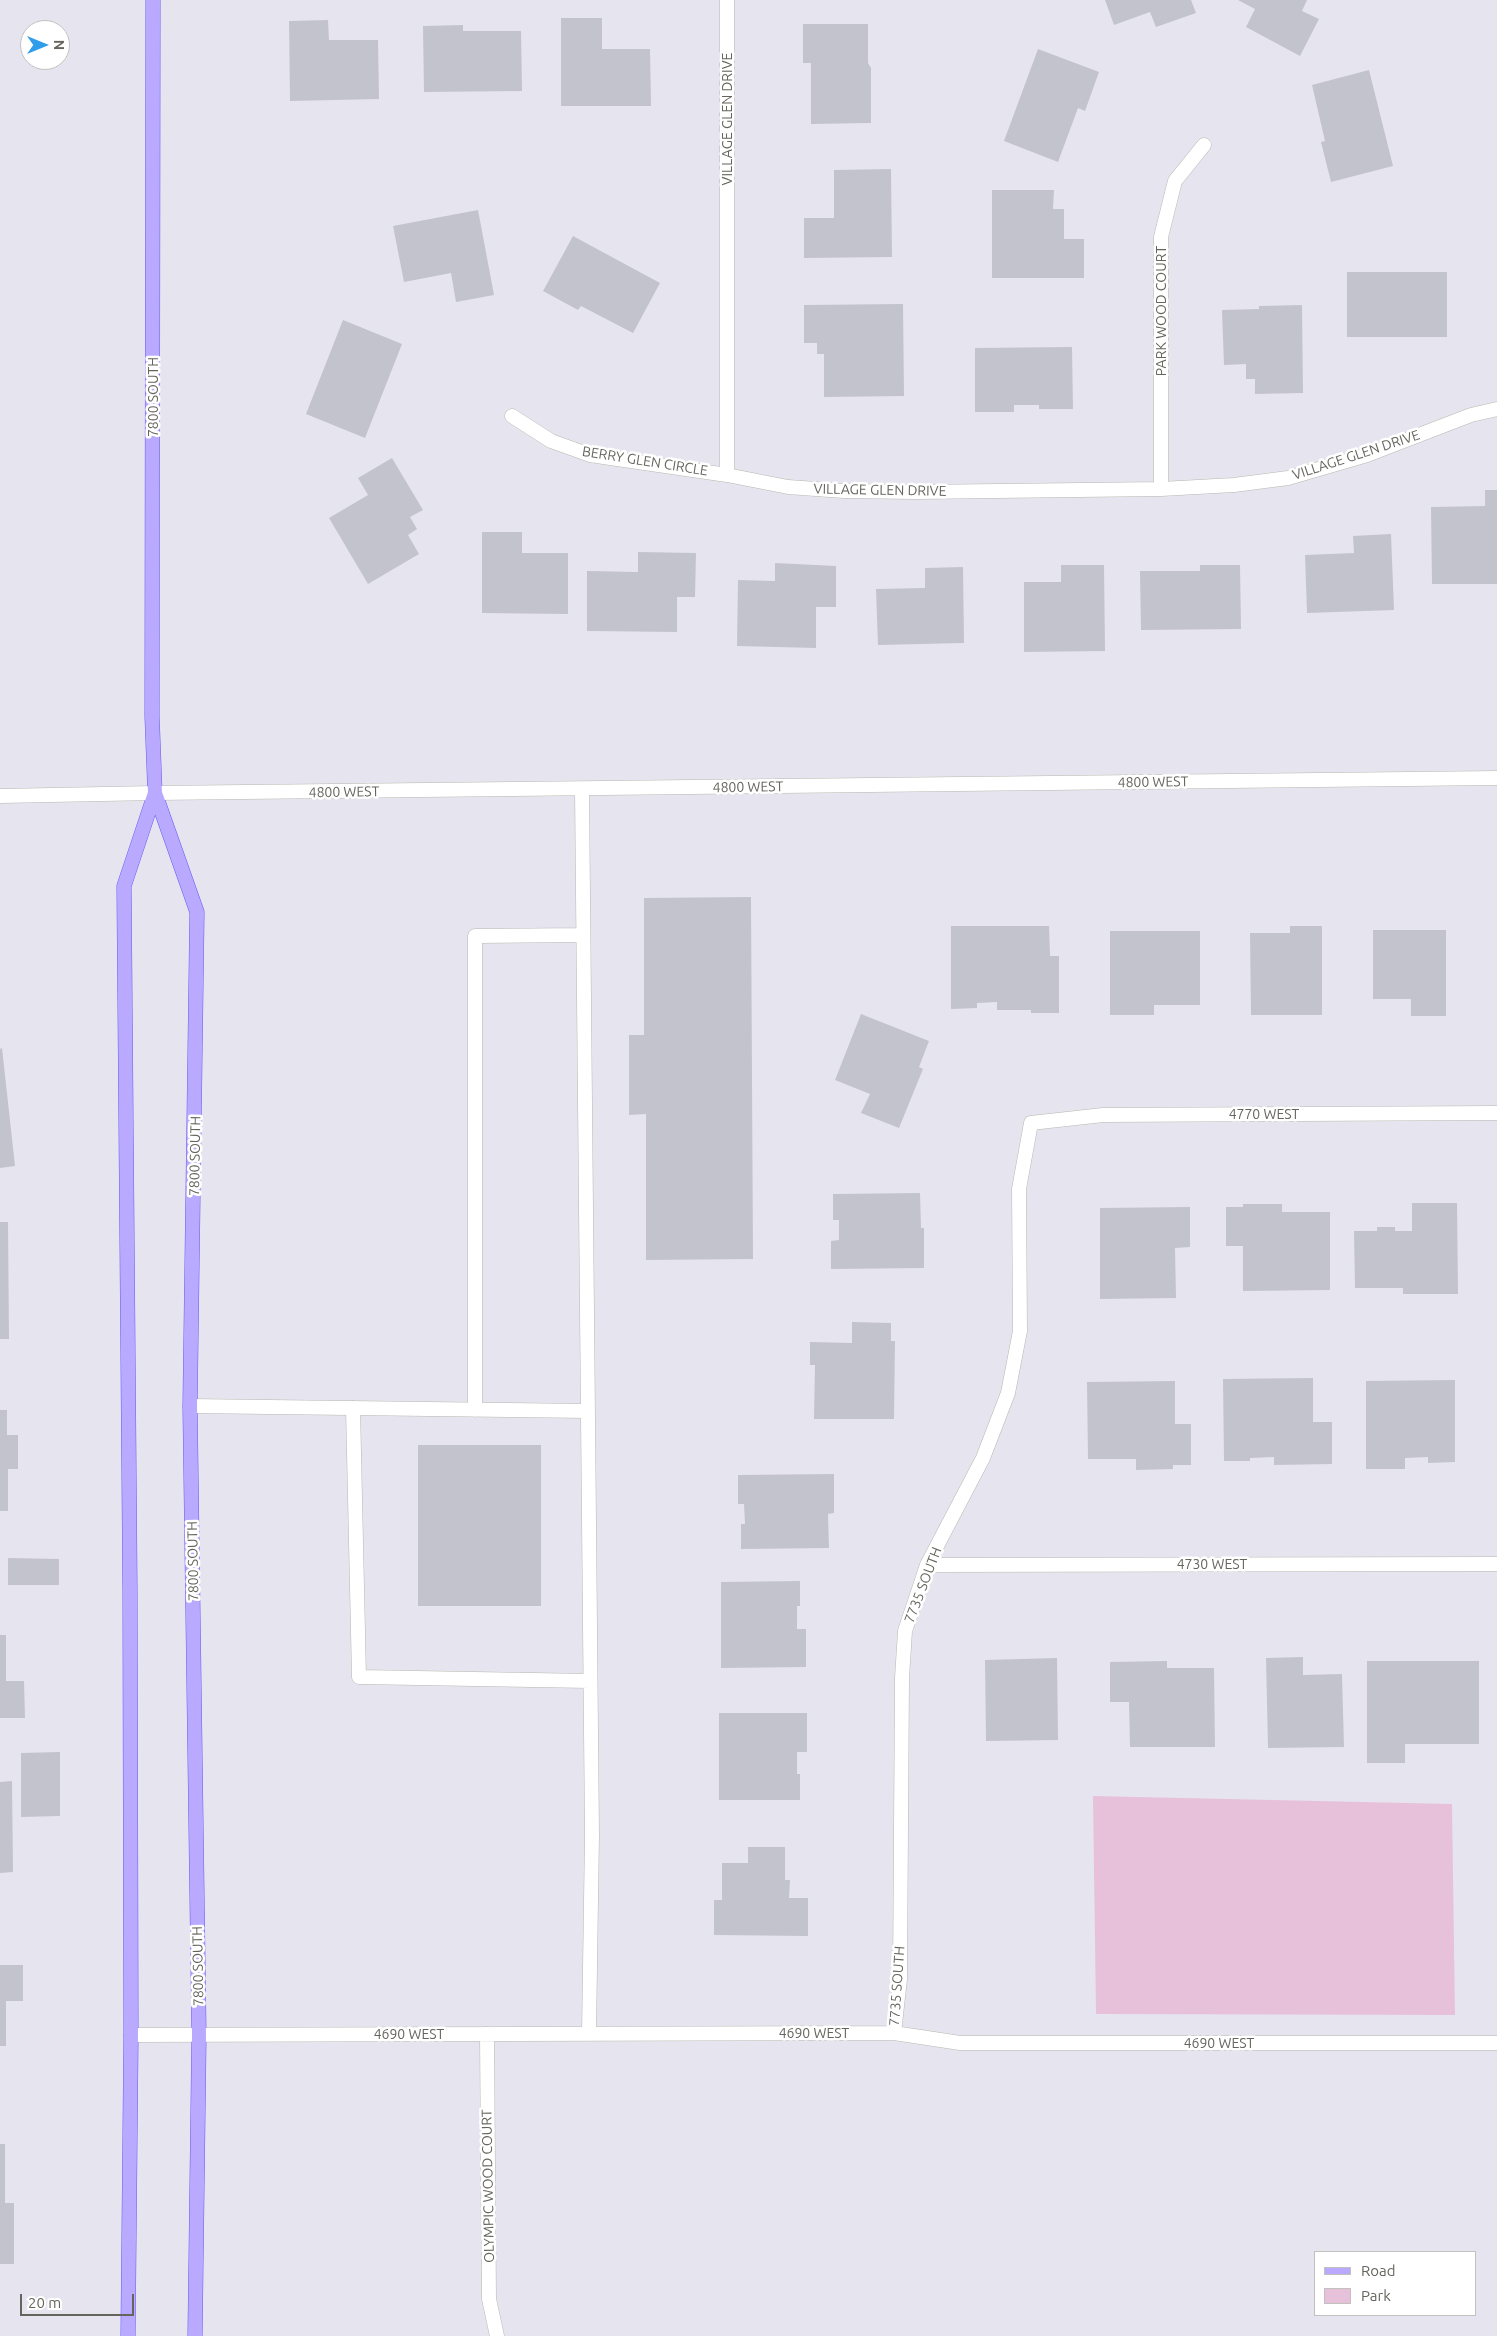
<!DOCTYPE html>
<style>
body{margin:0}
#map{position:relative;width:1497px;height:2336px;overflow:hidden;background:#e6e5ef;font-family:Ubuntu,sans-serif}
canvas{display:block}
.legend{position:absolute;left:1314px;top:2251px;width:162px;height:65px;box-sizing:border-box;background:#fff;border:1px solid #c2c1be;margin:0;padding:6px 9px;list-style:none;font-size:15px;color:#66655d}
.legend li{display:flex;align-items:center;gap:10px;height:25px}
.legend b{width:25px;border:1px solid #c2c1be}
.north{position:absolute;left:20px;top:20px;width:50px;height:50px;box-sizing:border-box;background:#fff;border:1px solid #c2c1be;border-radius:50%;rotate:90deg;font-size:14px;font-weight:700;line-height:20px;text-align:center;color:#66655d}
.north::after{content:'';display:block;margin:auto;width:18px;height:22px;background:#309dea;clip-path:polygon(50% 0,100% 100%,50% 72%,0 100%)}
.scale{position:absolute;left:20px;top:2294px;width:114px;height:22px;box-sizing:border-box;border:2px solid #66655d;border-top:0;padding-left:6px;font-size:15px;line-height:18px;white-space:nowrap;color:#66655d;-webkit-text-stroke:4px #fff;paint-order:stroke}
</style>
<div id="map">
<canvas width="1497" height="2336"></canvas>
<ul class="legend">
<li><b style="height:6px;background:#b9aaff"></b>Road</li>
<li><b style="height:14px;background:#e7c1da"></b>Park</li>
</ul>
<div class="north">N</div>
<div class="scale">20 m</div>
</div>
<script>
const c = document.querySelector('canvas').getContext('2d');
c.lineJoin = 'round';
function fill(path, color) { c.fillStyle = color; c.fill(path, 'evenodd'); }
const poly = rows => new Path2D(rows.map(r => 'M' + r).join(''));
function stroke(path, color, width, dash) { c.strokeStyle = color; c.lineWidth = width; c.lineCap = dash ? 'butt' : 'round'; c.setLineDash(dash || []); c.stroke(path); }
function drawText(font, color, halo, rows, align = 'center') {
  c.font = font + ' Ubuntu,sans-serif'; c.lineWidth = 5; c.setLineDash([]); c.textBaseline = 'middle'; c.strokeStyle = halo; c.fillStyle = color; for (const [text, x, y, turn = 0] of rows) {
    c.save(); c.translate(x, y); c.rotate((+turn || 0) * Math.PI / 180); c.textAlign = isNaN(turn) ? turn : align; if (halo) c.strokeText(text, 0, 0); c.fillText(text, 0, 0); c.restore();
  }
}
fill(poly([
 [1093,1796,1452,1804,1455,2015,1096,2014]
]), '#e7c1da');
fill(poly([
 [1105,0,1191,0,1196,13,1156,27,1150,12,1114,25],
 [1238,0,1307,0,1302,11,1319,19,1300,56,1246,27,1255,9],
 [561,18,602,18,602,49,650,49,651,106,561,106],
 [328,20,329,40,378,40,379,99,290,101,289,21],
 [803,24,868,24,868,63,871,68,871,123,811,124,811,63,803,63],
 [463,25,463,31,521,31,522,91,424,92,423,26],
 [1038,49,1099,72,1085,111,1078,108,1058,162,1004,141],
 [1369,70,1393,166,1331,182,1321,142,1325,141,1312,85],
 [891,169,892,257,804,258,804,218,834,218,834,170],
 [992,190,1054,190,1053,209,1064,209,1064,239,1084,239,1084,278,992,278],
 [478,210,494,295,456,302,451,273,404,282,393,226],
 [573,236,660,283,633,333,581,306,578,310,543,291],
 [1347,272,1447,272,1447,337,1347,337],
 [903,304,904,396,824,397,824,354,817,354,817,343,804,343,804,305],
 [1302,305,1303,393,1255,394,1255,379,1246,379,1246,364,1224,365,1222,310,1259,309,1259,306],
 [343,320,402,344,365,438,306,414],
 [1072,347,1073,409,1039,409,1039,405,1014,405,1014,412,975,412,975,348],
 [392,458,423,510,410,517,417,529,408,535,419,554,368,584,329,518,368,495,358,478],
 [1485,490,1497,490,1497,584,1432,584,1431,507,1485,506],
 [482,532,522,532,522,553,568,553,568,614,482,613],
 [1391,534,1394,610,1307,613,1305,555,1354,553,1353,536],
 [638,552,696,553,695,597,677,597,677,632,587,631,587,571,638,572],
 [775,563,836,566,836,607,816,607,816,648,737,646,738,580,775,581],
 [1061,565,1104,565,1105,651,1024,652,1024,582,1061,582],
 [1200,565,1240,565,1241,629,1141,630,1140,571,1200,571],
 [963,567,964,643,878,645,876,589,925,588,925,568],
 [751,897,753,1259,646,1260,646,1114,629,1115,629,1035,644,1035,644,898],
 [951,926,1049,926,1050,956,1059,956,1059,1013,1031,1013,1031,1010,997,1010,997,1002,977,1003,977,1008,951,1009],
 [1290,926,1322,926,1322,1015,1251,1015,1250,933,1290,933],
 [1373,930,1446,930,1446,1016,1411,1016,1411,999,1373,999],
 [1110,931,1200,931,1200,1005,1154,1005,1154,1015,1110,1015],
 [861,1014,929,1041,919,1067,923,1069,899,1128,861,1113,870,1094,835,1080],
 [2,1048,15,1166,0,1168,0,1049],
 [920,1193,921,1228,924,1228,924,1268,831,1269,831,1241,839,1240,839,1220,833,1220,833,1194],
 [1412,1203,1457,1203,1458,1294,1403,1294,1403,1288,1355,1288,1354,1231,1377,1231,1377,1227,1395,1227,1395,1231,1412,1231],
 [1243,1204,1282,1204,1282,1212,1330,1212,1330,1290,1243,1291,1243,1246,1226,1246,1226,1207,1243,1207],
 [1190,1207,1190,1247,1175,1248,1176,1298,1100,1299,1100,1208],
 [0,1222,8,1222,9,1339,0,1339],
 [852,1322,891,1323,891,1341,895,1341,894,1419,814,1419,815,1365,810,1365,810,1342,852,1343],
 [1313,1378,1313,1422,1332,1422,1332,1464,1274,1465,1274,1457,1250,1458,1250,1461,1224,1461,1223,1379],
 [1455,1380,1455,1462,1428,1463,1428,1457,1405,1458,1405,1469,1366,1469,1366,1381],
 [1175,1381,1175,1424,1191,1424,1191,1465,1173,1465,1173,1469,1136,1470,1136,1459,1088,1459,1087,1382],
 [0,1410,7,1410,7,1435,18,1435,18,1469,8,1469,8,1511,0,1511],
 [418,1445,541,1445,541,1606,418,1606],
 [834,1474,834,1513,828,1514,829,1548,741,1549,741,1524,745,1524,744,1504,738,1504,738,1475],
 [8,1558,59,1559,59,1585,8,1585],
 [800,1581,800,1606,797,1606,797,1629,806,1629,806,1667,721,1668,721,1582],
 [0,1635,6,1635,6,1681,24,1681,25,1718,0,1718],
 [1303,1657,1303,1675,1342,1674,1344,1747,1268,1748,1266,1658],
 [1057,1658,1058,1740,986,1741,985,1660],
 [1167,1661,1167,1668,1214,1668,1215,1747,1130,1747,1129,1702,1110,1702,1110,1662],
 [1367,1661,1479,1661,1479,1744,1405,1744,1405,1763,1367,1763],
 [719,1713,807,1713,807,1752,797,1752,797,1774,800,1774,800,1800,719,1800],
 [60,1752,60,1816,21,1817,21,1753],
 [12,1781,13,1872,0,1873,0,1782],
 [748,1847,785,1847,785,1880,790,1880,789,1898,808,1898,808,1936,714,1935,714,1900,722,1900,722,1863,748,1863],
 [0,1965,23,1965,23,2001,6,2001,6,2046,0,2046],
 [0,2144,5,2144,5,2203,14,2203,14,2264,0,2264]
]), '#c3c3cd');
const service = poly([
 [582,790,592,1835,589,2033],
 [190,1406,588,1411],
 [353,1408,359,1677,590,1681],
 [475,1410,475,936,583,935]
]);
const minor = poly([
 [727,0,727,475],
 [512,416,551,441,590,455,727,475,788,487,844,491,916,492,1161,489,1234,485,1288,478,1367,455,1471,415,1497,409],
 [1161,489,1161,237,1175,181,1204,145],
 [927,1565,1497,1564],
 [894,2033,900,1979,902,1678,905,1631,927,1565,983,1458,1008,1393,1020,1331,1019,1189,1031,1123,1103,1115,1497,1113],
 [487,2034,489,2299,497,2336],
 [131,2035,894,2033,960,2043,1497,2043]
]);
const tertiary = poly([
 [0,796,155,793]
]);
const secondary = poly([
 [155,793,1497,778]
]);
const primary = poly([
 [153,0,152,716,155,793,197,912,190,1406,199,2035,195,2336],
 [128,2336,131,2035,130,1591,124,886,155,793]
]);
stroke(service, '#b8b7b0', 15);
stroke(minor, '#b8b7b0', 15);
stroke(tertiary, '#b8b7b0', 15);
stroke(secondary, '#b8b8af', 15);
stroke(primary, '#645bf2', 15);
stroke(service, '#fff', 14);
stroke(minor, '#fff', 14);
stroke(tertiary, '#fff', 14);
stroke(secondary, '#fff', 14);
stroke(primary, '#b9aaff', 14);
drawText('14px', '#66655d', '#fff', [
 ["VILLAGE GLEN DRIVE",727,119,-90],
 ["PARK WOOD COURT",1161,311,-90],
 ["7800 SOUTH",153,397,-90],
 ["VILLAGE GLEN DRIVE",1356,455,-18],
 ["BERRY GLEN CIRCLE",645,461,9],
 ["VILLAGE GLEN DRIVE",880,490,1],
 ["4800 WEST",1153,782,-1],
 ["4800 WEST",748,787,-1],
 ["4800 WEST",344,792,-1],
 ["4770 WEST",1264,1114],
 ["7800 SOUTH",195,1156,-89],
 ["7800 SOUTH",193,1561,-91],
 ["4730 WEST",1212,1564],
 ["7735 SOUTH",923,1585,-69],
 ["7800 SOUTH",198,1966,-91],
 ["7735 SOUTH",897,1986,-86],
 ["4690 WEST",814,2033],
 ["4690 WEST",409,2034],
 ["4690 WEST",1219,2043],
 ["OLYMPIC WOOD COURT",488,2186,-91]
]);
</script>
